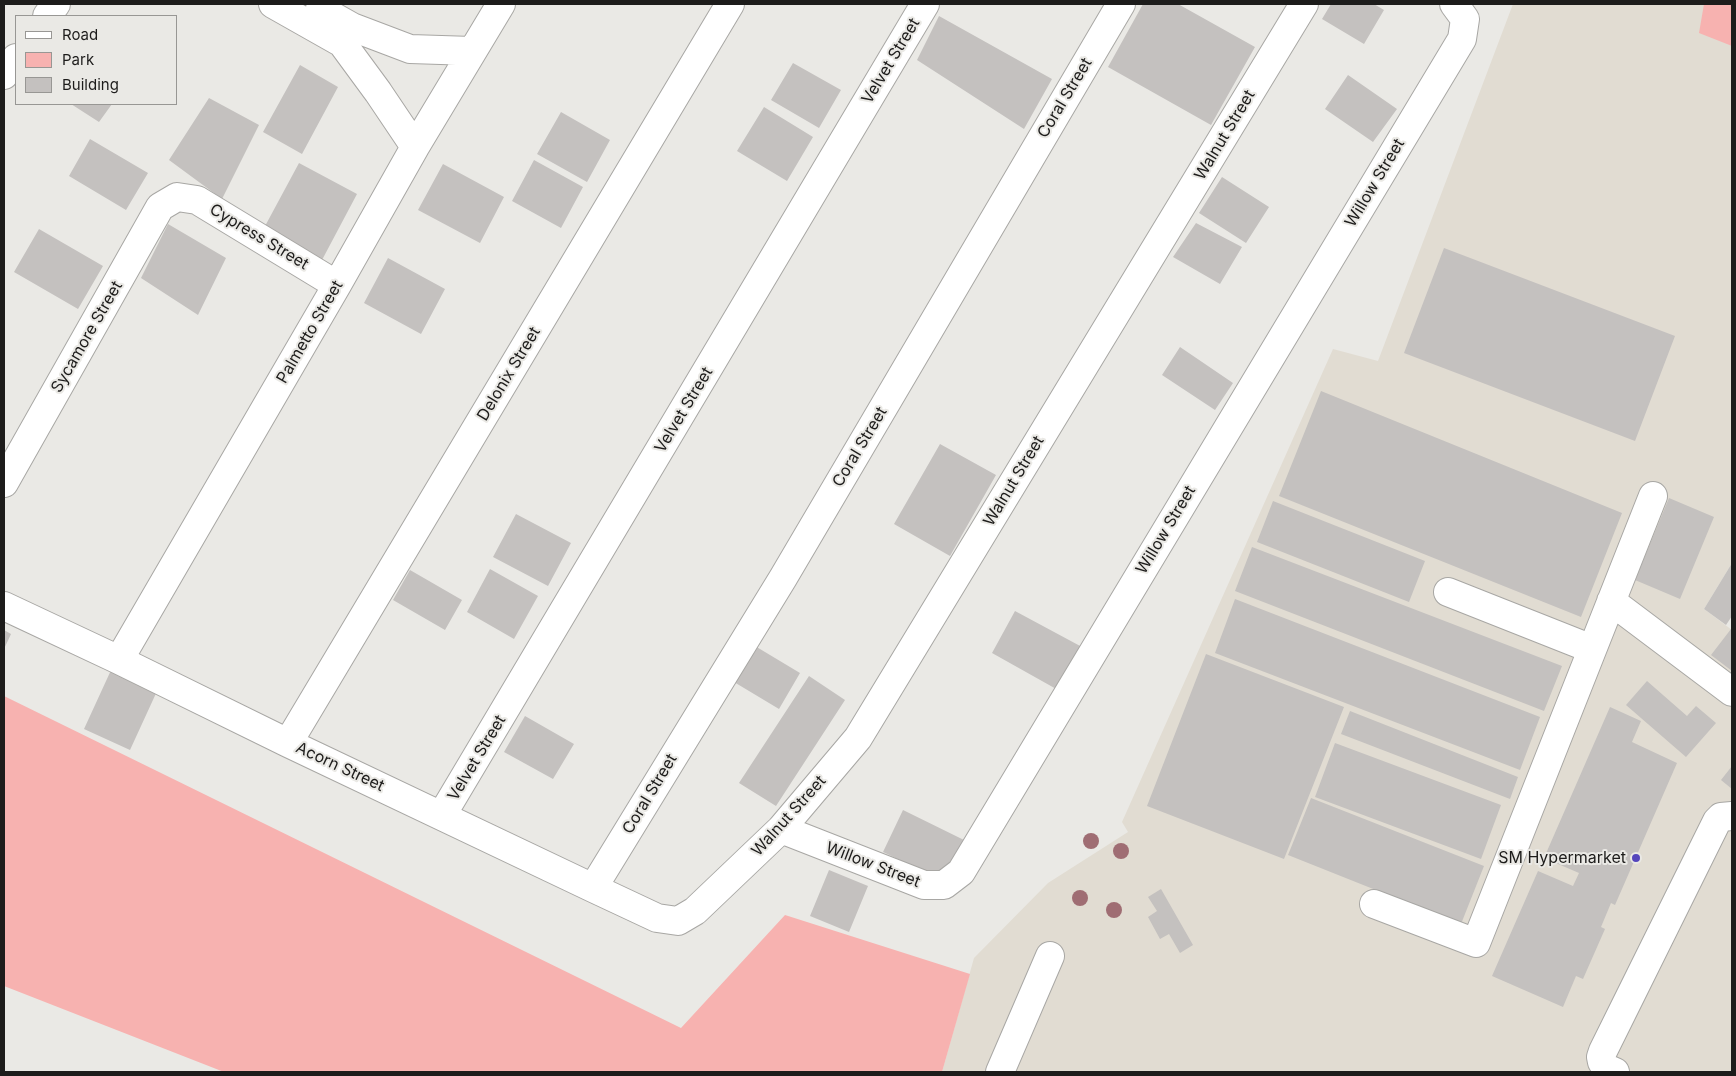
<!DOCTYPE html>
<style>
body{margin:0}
#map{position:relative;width:1736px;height:1076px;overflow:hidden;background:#eae9e5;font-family:Inter,sans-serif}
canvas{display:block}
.frame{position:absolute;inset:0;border:5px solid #1d1c1b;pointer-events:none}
.legend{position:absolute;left:15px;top:15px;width:162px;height:90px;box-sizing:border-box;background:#eae9e5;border:1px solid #989794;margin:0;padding:6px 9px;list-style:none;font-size:15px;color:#1d1c1b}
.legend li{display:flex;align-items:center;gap:10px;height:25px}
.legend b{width:25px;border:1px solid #989794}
</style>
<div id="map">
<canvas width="1736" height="1076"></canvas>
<div class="frame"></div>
<ul class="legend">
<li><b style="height:6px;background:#fff"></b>Road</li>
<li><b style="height:14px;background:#f7b2b0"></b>Park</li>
<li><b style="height:14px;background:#c4c1bf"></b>Building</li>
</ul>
</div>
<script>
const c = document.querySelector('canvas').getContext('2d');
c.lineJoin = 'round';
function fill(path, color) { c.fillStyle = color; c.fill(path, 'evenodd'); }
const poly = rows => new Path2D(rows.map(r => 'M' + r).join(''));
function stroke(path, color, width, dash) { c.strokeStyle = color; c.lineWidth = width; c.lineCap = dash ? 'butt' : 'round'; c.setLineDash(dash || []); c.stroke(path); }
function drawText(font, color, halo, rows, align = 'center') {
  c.font = font + ' Inter,sans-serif'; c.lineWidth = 4; c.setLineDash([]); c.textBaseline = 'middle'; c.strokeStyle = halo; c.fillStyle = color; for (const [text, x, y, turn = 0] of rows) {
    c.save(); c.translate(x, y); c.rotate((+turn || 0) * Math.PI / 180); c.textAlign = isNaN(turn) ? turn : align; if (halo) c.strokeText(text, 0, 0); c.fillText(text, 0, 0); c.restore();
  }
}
fill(poly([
 [1513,4,1732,4,1732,563,1704,609,1732,630,1732,1072,942,1072,974,958,1048,883,1128,832,1122,822,1333,349,1378,361]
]), '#e1dcd2');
fill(poly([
 [1704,4,1732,4,1732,46,1699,33],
 [4,696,681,1028,785,915,970,974,942,1072,224,1072,4,986]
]), '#f7b2b0');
fill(poly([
 [1143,4,1178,4,1255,47,1211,125,1108,67],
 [1331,4,1374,4,1384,10,1364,44,1322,19],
 [939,16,1052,79,1024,129,917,60],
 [793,63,841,90,819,128,771,100],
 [300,65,338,87,302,154,263,132],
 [1348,75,1397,109,1373,142,1325,109],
 [209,98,259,125,222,199,169,160],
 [71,104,112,104,99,122],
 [764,107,813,137,787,181,737,151],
 [561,112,610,140,587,182,537,154],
 [90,139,148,173,126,210,69,176],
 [534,160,583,187,561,228,512,201],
 [299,163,357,194,322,260,264,228],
 [443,164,504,197,480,243,418,210],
 [1222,177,1269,207,1246,243,1199,213],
 [1196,223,1242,247,1220,284,1173,257],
 [168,224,226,258,198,315,141,278],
 [39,229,103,266,78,309,14,272],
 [1444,248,1675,336,1635,441,1404,353],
 [388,258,445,289,421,334,364,303],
 [1180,347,1233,383,1215,410,1162,375],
 [1321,391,1622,513,1581,617,1279,496],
 [940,444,996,475,950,556,894,524],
 [1669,498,1714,517,1680,599,1635,580],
 [1273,501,1425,561,1409,602,1257,542],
 [516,514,571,543,548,586,493,557],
 [1252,547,1562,666,1544,711,1235,591],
 [1732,563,1732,616,1726,625,1704,609],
 [490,569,538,596,514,639,467,612],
 [410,570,462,600,445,630,393,600],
 [1235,599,1540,717,1520,770,1215,653],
 [1015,611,1082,647,1058,690,992,653],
 [1731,629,1732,630,1732,671,1711,655],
 [4,630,11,634,4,649],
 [755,646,800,673,779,709,734,682],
 [1206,654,1344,707,1284,859,1147,806],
 [112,668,158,689,130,750,84,729],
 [809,676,845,700,776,806,739,783],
 [1647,681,1687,716,1696,706,1716,723,1686,757,1626,705],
 [1610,707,1641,721,1632,742,1677,763,1615,905,1611,903,1601,927,1605,929,1583,979,1576,976,1563,1007,1492,976,1538,871,1573,886,1579,873,1544,858],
 [1350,711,1518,777,1510,799,1341,734],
 [525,716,574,744,553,779,504,752],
 [1335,743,1501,805,1481,859,1315,797],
 [1732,766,1732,789,1721,780],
 [1311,798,1484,866,1461,924,1288,855],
 [903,810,964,840,944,881,883,852],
 [829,870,868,886,849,932,810,916],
 [1161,889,1193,945,1180,953,1169,934,1160,939,1148,917,1157,911,1148,897]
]), '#c4c1bf');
const minor = poly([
 [273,4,342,43,378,92,415,147],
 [320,9,352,27,410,49,472,51],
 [47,16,56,4],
 [4,75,16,58],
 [4,483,160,207,177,197,197,200,337,285],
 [1448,592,1592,649],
 [1611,601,1732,692],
 [4,606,119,660,288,743,593,888,657,918,678,921,695,911,781,829,858,738,1304,4],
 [119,660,337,285,415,147,501,4],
 [288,743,730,4],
 [442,815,925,4],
 [781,829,924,885,944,885,961,872,1462,39,1465,19,1454,4],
 [593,888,783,578,1121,4],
 [1374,904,1476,943,1653,496],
 [1000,1072,1050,956],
 [1615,1072,1606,1068,1602,1062,1601,1057,1603,1051,1717,821,1721,817,1732,816]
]);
stroke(minor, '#a8a7a4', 30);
stroke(minor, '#fff', 28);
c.fillStyle = '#9f6d73';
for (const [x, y] of [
 [1091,841],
 [1121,851],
 [1080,898],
 [1114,910]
]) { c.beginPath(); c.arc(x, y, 8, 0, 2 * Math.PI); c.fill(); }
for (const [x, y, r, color] of [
 [1636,858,5,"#5445bc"]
]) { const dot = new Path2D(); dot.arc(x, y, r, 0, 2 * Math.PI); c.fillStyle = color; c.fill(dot); stroke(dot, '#eae9e5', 2); }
drawText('16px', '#1d1c1b', '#eae9e5', [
 ["Velvet Street",891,61,-59],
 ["Coral Street",1065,98,-59],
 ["Walnut Street",1225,135,-59],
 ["Willow Street",1375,183,-59],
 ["Cypress Street",259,237,31],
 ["Palmetto Street",310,332,-60],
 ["Sycamore Street",87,337,-60],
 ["Delonix Street",509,374,-59],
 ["Velvet Street",684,410,-59],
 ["Coral Street",860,447,-59],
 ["Walnut Street",1014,481,-59],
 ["Willow Street",1166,530,-59],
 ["Velvet Street",477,758,-59],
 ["Acorn Street",340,767,25],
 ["Coral Street",650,794,-59],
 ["Walnut Street",789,816,-48],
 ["Willow Street",873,865,21]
]);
drawText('16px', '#1d1c1b', '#eae9e5', [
 ["SM Hypermarket",1626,858]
], 'right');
</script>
